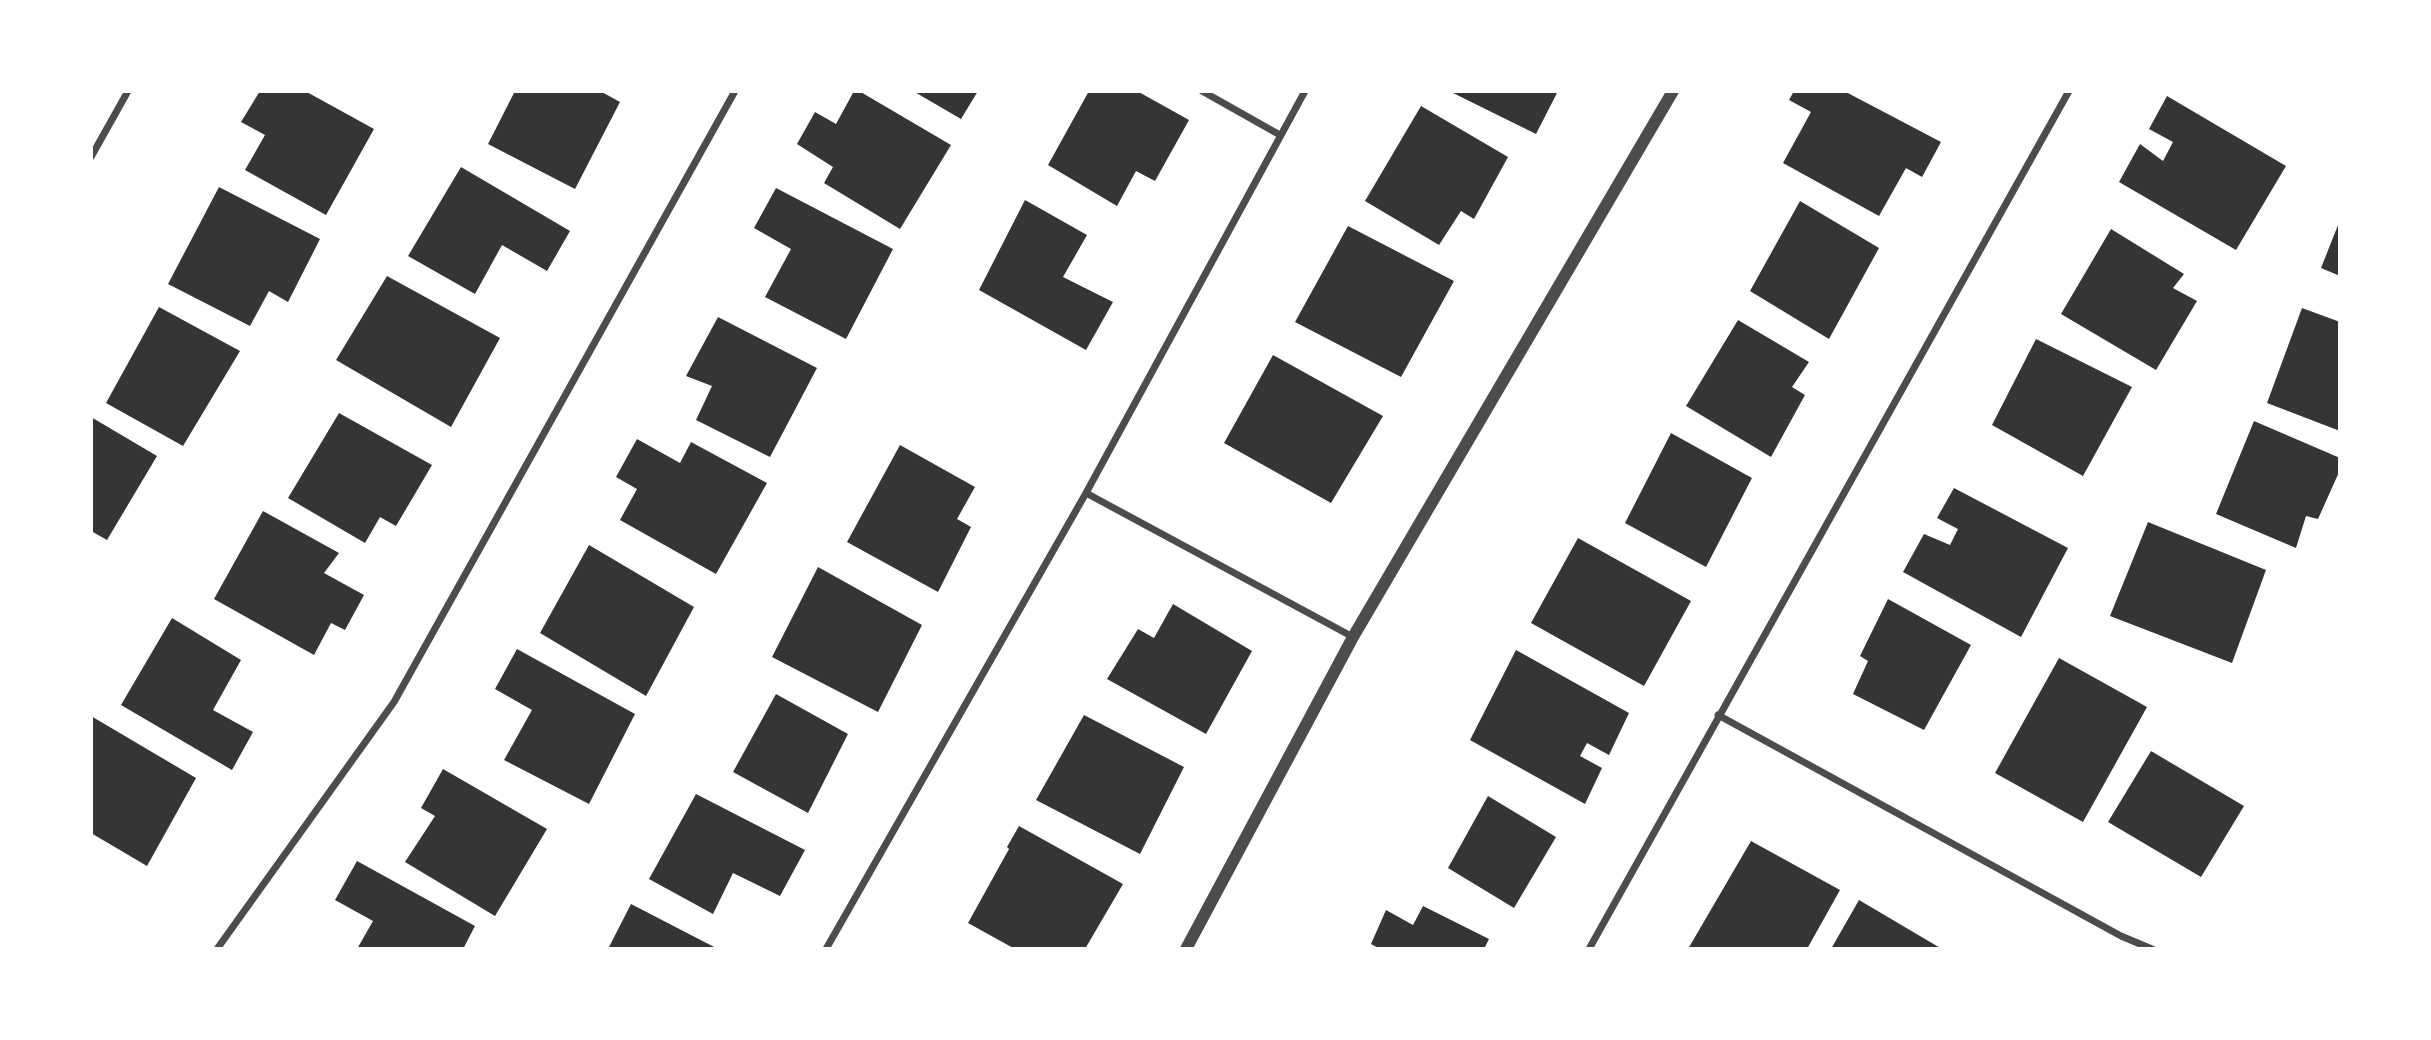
<!DOCTYPE html>
<style>
body{margin:0}
#map{position:relative;width:2431px;height:1040px;overflow:hidden;background:#fff;font-family:Signika,sans-serif}
canvas{display:block}
.frame{position:absolute;inset:0;border:93px solid #fff;pointer-events:none}
</style>
<div id="map">
<canvas width="2431" height="1040"></canvas>
<div class="frame"></div>
</div>
<script>
const c = document.querySelector('canvas').getContext('2d');
c.lineJoin = 'round';
function fill(path, color) { c.fillStyle = color; c.fill(path, 'evenodd'); }
const poly = rows => new Path2D(rows.map(r => 'M' + r).join(''));
function stroke(path, color, width, dash) { c.strokeStyle = color; c.lineWidth = width; c.lineCap = dash ? 'butt' : 'round'; c.setLineDash(dash || []); c.stroke(path); }
fill(poly([
 [260,91,305,91,374,129,326,215,245,170,265,135,241,122],
 [515,91,600,91,620,102,575,189,488,144],
 [854,91,859,91,951,145,900,229,824,183,833,167,797,144,815,112,836,124],
 [913,91,978,91,961,119],
 [1089,91,1137,91,1189,120,1155,181,1136,171,1117,206,1048,165],
 [1449,91,1558,91,1536,134],
 [1794,91,1844,91,1941,142,1922,177,1906,168,1879,216,1783,163,1811,112,1789,100],
 [2167,96,2286,166,2236,250,2119,182,2140,144,2163,161,2173,142,2149,129],
 [1421,106,1508,157,1474,219,1461,211,1439,245,1365,201],
 [461,167,570,231,547,271,502,245,475,294,408,256],
 [219,187,320,239,288,302,269,291,250,326,168,284],
 [776,188,893,249,846,339,765,297,791,249,754,228],
 [1025,200,1087,235,1063,277,1113,302,1086,350,979,290],
 [1800,201,1879,248,1829,339,1750,291],
 [2340,220,2340,276,2321,268],
 [1348,226,1454,281,1401,377,1295,322],
 [2111,229,2184,274,2173,288,2197,301,2156,370,2061,314],
 [387,276,500,338,451,427,336,360],
 [159,307,240,351,183,446,106,403],
 [2302,308,2340,322,2340,431,2267,403],
 [718,317,817,368,770,457,696,420,712,386,686,376],
 [1738,320,1809,362,1792,387,1805,395,1771,457,1686,406],
 [2036,339,2132,387,2083,476,1992,425],
 [1273,355,1383,416,1331,503,1224,443],
 [339,413,432,465,396,526,380,517,365,543,288,498],
 [91,417,157,456,107,540,91,531],
 [2254,421,2340,458,2340,470,2318,519,2306,516,2296,548,2216,514],
 [1671,433,1752,478,1706,567,1625,523],
 [637,439,680,463,691,442,767,483,716,574,620,520,637,489,616,477],
 [900,445,975,487,957,519,971,527,938,592,847,542],
 [1954,488,2068,548,2021,637,1903,572,1924,534,1950,545,1958,529,1937,518],
 [263,511,339,553,324,573,364,595,345,630,331,623,314,655,214,599],
 [2148,522,2266,570,2232,663,2110,616],
 [1578,538,1691,601,1644,686,1531,623],
 [589,545,694,607,646,696,540,633],
 [818,567,922,625,878,712,772,657],
 [1888,599,1971,645,1924,730,1853,694,1868,661,1860,656],
 [1173,604,1252,651,1206,734,1107,679,1138,629,1154,638],
 [172,618,241,660,213,710,253,732,232,770,121,705],
 [517,649,635,714,589,804,504,760,532,710,495,689],
 [1516,650,1629,713,1609,755,1587,743,1580,756,1602,768,1585,804,1470,740],
 [2059,658,2147,707,2083,822,1995,773],
 [776,694,848,734,808,813,733,772],
 [1084,715,1184,767,1140,854,1036,800],
 [91,716,196,778,147,866,91,833],
 [2151,751,2244,806,2201,877,2108,822],
 [443,769,547,829,495,916,405,862,435,816,421,808],
 [696,794,805,850,780,896,733,873,713,914,649,879],
 [1488,796,1556,837,1514,908,1448,868],
 [1019,826,1123,884,1085,949,1015,949,968,923,1009,849,1007,847],
 [1751,841,1840,890,1807,949,1688,949],
 [357,861,475,926,463,949,357,949,373,921,335,900],
 [1859,900,1942,949,1831,949],
 [631,904,718,949,608,949],
 [1423,906,1489,939,1484,949,1380,949,1371,944,1386,910,1413,925]
]), '#353535');
stroke(poly([
 [1202,91,1280,135],
 [91,157,128,91],
 [1086,493,1353,637],
 [1718,715,2121,936,2152,949],
 [217,949,394,702,735,91],
 [826,949,1086,493,1305,91],
 [1589,949,2069,91]
]), '#4c4c4c', 7);
stroke(poly([
 [1186,949,1353,637,1673,91]
]), '#4c4c4c', 12);
</script>
